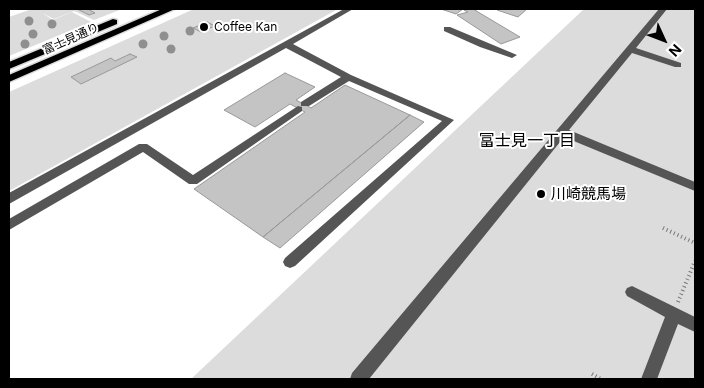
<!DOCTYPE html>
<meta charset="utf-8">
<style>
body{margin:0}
#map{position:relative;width:704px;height:388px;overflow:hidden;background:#fff;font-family:Inter,sans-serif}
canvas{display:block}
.frame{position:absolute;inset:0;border:10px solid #000;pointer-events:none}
.north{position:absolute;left:639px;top:15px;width:50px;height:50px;-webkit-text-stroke:4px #fff;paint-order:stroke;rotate:133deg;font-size:14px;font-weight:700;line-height:20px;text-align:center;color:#000}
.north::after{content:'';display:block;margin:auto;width:18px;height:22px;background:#000;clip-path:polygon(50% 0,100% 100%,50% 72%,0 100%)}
</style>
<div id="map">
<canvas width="704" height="388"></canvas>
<div class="frame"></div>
<div class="north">N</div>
</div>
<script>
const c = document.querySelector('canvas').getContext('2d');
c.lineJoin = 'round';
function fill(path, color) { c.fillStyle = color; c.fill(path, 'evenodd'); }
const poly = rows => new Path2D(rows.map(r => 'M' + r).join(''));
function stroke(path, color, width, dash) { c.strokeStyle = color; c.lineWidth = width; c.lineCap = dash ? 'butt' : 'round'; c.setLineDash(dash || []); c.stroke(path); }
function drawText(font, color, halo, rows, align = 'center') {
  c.font = font + ' Inter,"Noto Sans JP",sans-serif'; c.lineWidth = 4; c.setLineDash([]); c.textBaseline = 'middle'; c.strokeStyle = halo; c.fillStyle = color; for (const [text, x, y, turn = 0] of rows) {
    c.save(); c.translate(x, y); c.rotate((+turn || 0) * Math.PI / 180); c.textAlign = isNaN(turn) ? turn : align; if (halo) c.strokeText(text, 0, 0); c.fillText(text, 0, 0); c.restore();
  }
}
fill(poly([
 [32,9,122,9,94,20,74,11,54,19,42,13,53,20,72,12,91,22,9,56,9,17],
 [194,9,338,9,9,191,9,92],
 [584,9,695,9,695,379,191,379]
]), '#dcdcdc');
const building = poly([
 [77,9,88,9,95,13,89,15,77,9],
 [441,9,463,9,456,14,441,9],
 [473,9,520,37,501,44,457,15,468,12,464,10,473,9],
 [498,9,527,9,518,17,497,10,498,9],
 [207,22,215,26,201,32,193,28,207,22],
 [130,54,137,57,81,84,71,77,111,58,115,61,130,54],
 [285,73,315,87,296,100,311,108,345,85,410,115,263,237,194,189,305,112,290,104,255,127,224,110,285,73],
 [410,115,424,122,280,248,263,237,410,115]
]);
fill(building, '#c4c4c4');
stroke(building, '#999', 1);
const highway = poly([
 [162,9,175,9,9,82,9,75,162,9],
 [113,19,117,20,117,24,9,69,9,62,113,19]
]);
stroke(highway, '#dbdbdb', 3);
stroke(poly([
 [663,228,695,243],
 [678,302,695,261],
 [592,374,601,379]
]), '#777', 4, [1, 3]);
fill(poly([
 [344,9,353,9,293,44,351,75,454,120,295,266,290,268,285,266,283,262,285,258,442,121,349,81,309,106,301,106,301,102,341,77,286,48,9,204,9,193,344,9],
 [659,9,667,9,636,48,681,63,681,67,675,67,632,53,569,130,695,182,695,191,564,137,369,379,350,379,352,373,659,9],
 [444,27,450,27,517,55,512,58,480,47,444,31,444,27],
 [298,106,302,107,302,111,197,184,189,184,143,152,9,230,9,219,139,144,147,144,193,175,298,106],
 [632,286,695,317,695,332,678,324,657,379,641,379,665,317,627,296,625,292,627,288,632,286]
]), '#555');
fill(highway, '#000');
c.fillStyle = '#8f8f8f';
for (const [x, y] of [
 [29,21],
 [52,24],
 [190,31],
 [33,34],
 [164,36],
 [25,44],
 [143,44],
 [171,49]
]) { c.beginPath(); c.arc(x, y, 4.5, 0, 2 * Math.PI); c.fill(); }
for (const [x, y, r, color] of [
 [204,27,5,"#000"],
 [541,194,5,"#000"]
]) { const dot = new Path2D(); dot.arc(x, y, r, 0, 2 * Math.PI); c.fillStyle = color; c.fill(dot); stroke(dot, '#fff', 2); }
drawText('12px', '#000', '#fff', [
 ["Coffee Kan",214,27]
], 'left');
drawText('12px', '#000', '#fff', [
 ["富士見通り",71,39,-24]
]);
drawText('15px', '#000', '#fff', [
 ["川崎競馬場",551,194]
], 'left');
drawText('16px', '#000', '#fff', [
 ["富士見一丁目",527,141]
]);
</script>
